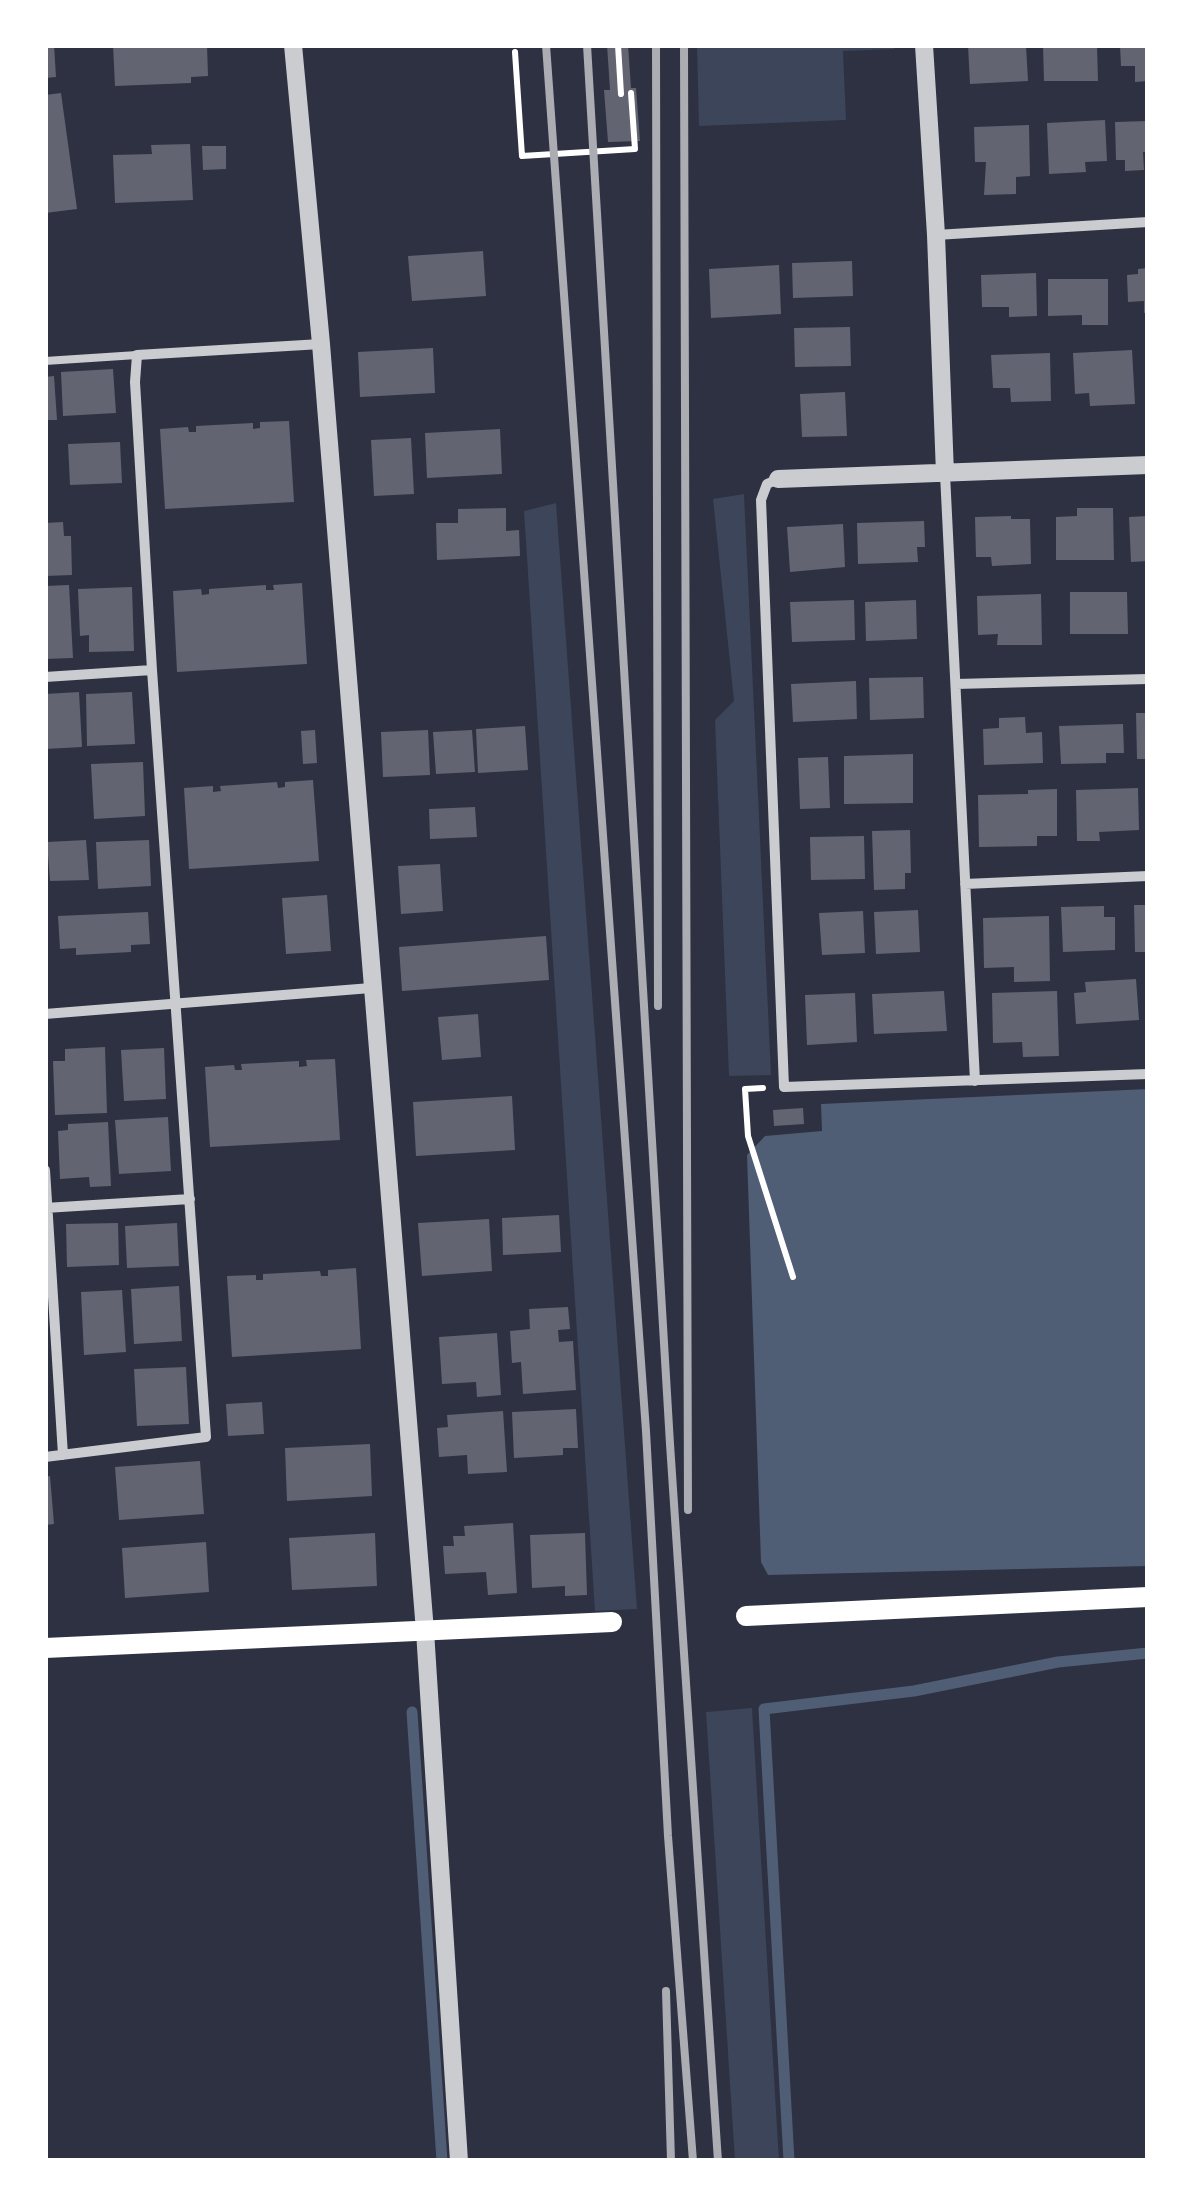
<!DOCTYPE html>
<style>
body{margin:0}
#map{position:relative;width:1193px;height:2206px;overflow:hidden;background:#2d3142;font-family:"Fira Sans",sans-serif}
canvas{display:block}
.frame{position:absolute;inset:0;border:48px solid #fff;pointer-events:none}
</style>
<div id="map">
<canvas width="1193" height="2206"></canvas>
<div class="frame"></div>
</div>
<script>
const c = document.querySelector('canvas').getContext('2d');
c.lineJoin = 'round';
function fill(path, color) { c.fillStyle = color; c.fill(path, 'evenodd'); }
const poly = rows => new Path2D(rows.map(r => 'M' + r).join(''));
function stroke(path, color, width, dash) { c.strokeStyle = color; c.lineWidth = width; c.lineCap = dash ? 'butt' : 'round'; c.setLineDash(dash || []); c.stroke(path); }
fill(poly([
 [697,45,894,45,894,49,843,51,846,120,699,126],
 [744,494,771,1075,729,1076,715,720,734,701,713,499],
 [556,503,637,1609,595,1611,524,511],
 [752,1708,779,2161,735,2161,706,1712]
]), '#3c4559');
fill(poly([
 [1148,1089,1148,1566,768,1575,761,1562,747,1155,765,1136,822,1131,821,1104]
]), '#4f5d75');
stroke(poly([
 [412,1712,442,2161],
 [789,2161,764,1709,914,1691,1058,1662,1148,1653]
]), '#4f5d75', 11);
fill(poly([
 [45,45,54,45,56,77,45,78],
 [113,45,207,45,208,76,191,77,191,83,115,86],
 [607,45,628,45,631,88,636,88,640,141,608,142,604,90,610,90],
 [968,45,1026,45,1028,81,970,84],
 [1043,45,1097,45,1098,81,1044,81],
 [1148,45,1148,81,1135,82,1135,66,1121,66,1120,46],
 [61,93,77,209,45,213,45,95],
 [1105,120,1107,161,1085,162,1086,172,1049,174,1047,123],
 [1148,121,1148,152,1143,152,1144,170,1125,171,1125,160,1116,160,1115,122],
 [1029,125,1030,176,1016,177,1016,194,984,195,986,162,975,162,974,127],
 [190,144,193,200,115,203,113,155,152,154,151,145],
 [202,146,226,146,226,169,203,170],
 [483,251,486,296,412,301,408,256],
 [852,261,853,296,793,298,792,263],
 [779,265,781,314,711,318,709,269],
 [1148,268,1148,313,1144,313,1144,301,1128,302,1127,275,1138,274,1138,269],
 [1036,273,1037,316,1009,317,1009,307,982,307,981,275],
 [1048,279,1108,279,1108,325,1082,325,1082,315,1048,316],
 [850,327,851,366,795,367,794,328],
 [433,348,435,393,360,397,358,352],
 [1132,350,1135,404,1090,406,1089,393,1075,394,1073,353],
 [1050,353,1051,401,1011,402,1010,388,993,388,991,355],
 [113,369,116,413,63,416,61,372],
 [54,376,57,420,45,420,45,377],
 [845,392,847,436,802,437,800,394],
 [289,421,294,502,165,509,160,429,188,427,189,432,196,432,196,426,253,423,253,429,260,428,260,422],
 [500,429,502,474,427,478,425,433],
 [411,438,414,494,374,496,371,440],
 [120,442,122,483,70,485,68,444],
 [506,508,506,531,519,530,520,556,437,560,436,523,458,523,458,509],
 [1077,508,1113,508,1114,560,1056,560,1056,517,1077,516],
 [1011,516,1011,519,1030,519,1031,564,992,566,991,557,976,557,975,517],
 [1148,516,1148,561,1131,562,1129,517],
 [924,521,925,547,917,547,918,562,858,564,857,523],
 [63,522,64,536,71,536,72,575,45,576,45,523],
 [843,524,845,567,790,572,787,527],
 [302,583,307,664,177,672,173,591,201,589,202,595,209,594,209,589,266,585,266,590,274,590,273,585],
 [69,585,73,658,45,659,45,586],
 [132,587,134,651,89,652,89,635,80,636,78,589],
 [1070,592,1127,592,1128,634,1070,634],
 [1041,594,1042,645,997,645,998,634,978,635,977,596],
 [854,600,855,640,792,642,790,602],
 [916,600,917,639,866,641,865,602],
 [923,677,924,718,870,720,869,678],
 [856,681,857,719,793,722,791,684],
 [79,692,82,747,45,749,45,694],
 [132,692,135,744,87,746,86,694],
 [1136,713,1148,713,1148,759,1137,759],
 [1025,717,1026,733,1042,732,1043,763,984,765,983,729,999,728,999,718],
 [1123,724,1124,753,1106,753,1106,763,1061,764,1059,726],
 [525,726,528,770,478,773,476,729],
 [315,730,317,763,303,764,301,731],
 [428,730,430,775,383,777,381,732],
 [472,730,475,772,436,774,433,732],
 [913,754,913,803,844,804,844,756],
 [828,757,830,808,800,809,798,758],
 [143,762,145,816,94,819,91,764],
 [313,780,319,861,189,869,184,788,213,786,213,792,221,791,220,786,277,782,278,788,285,787,285,782],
 [1138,788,1139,830,1099,832,1100,841,1077,841,1076,790],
 [1057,789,1057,836,1037,836,1037,846,979,847,978,795,1028,794,1028,790],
 [475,807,477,837,430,839,429,809],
 [910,830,911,873,905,873,905,889,874,890,872,831],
 [864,836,865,879,811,880,810,837],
 [86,840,89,880,50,881,47,842],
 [149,840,151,886,98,889,96,842],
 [440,864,443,911,401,914,398,866],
 [327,895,331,951,286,954,282,898],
 [1134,905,1148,905,1148,952,1135,952],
 [1104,906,1104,917,1115,917,1115,950,1063,952,1061,907],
 [918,910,920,952,876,954,874,912],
 [863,911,865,953,822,955,819,913],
 [148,912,150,944,131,945,131,952,76,955,76,948,60,949,58,916],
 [1049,916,1050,981,1014,982,1014,967,984,968,983,918],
 [546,936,549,980,402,991,399,947],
 [1136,979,1139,1020,1076,1024,1074,993,1086,992,1085,982],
 [944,991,947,1031,874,1034,872,994],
 [1057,991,1059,1056,1023,1057,1022,1042,993,1043,992,993],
 [855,993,857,1042,807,1045,805,995],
 [478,1014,481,1057,442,1060,438,1017],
 [105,1047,107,1113,55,1115,53,1061,65,1061,65,1049],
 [164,1048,166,1099,124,1101,121,1050],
 [335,1059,340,1140,210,1147,205,1067,234,1065,235,1070,242,1070,241,1064,299,1061,299,1067,307,1066,306,1060],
 [512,1096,515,1150,416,1156,413,1102],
 [803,1108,804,1124,774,1126,773,1110],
 [168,1117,171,1171,119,1174,115,1120],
 [108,1122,111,1186,90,1187,89,1177,60,1179,58,1131,68,1130,68,1124],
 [559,1215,561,1252,503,1255,502,1218],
 [489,1219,492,1271,422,1276,418,1223],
 [118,1223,119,1265,67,1267,66,1224],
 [177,1223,179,1266,127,1268,125,1226],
 [356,1268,361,1349,232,1357,227,1276,256,1275,256,1280,263,1280,263,1274,320,1271,321,1276,328,1276,328,1270],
 [179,1286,182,1341,134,1344,131,1289],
 [122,1290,126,1352,84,1355,81,1292],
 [568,1307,570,1329,558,1330,559,1342,573,1341,576,1390,523,1394,521,1362,512,1363,510,1331,530,1329,529,1309],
 [497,1333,501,1395,477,1397,476,1382,442,1384,439,1337],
 [186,1367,189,1424,137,1426,134,1369],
 [262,1402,264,1434,228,1436,226,1404],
 [576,1409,578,1448,563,1448,563,1455,514,1458,512,1412],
 [503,1411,507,1472,468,1474,467,1455,439,1457,437,1428,448,1427,447,1415],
 [370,1444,372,1496,287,1501,285,1448],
 [200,1461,204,1514,119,1520,115,1467],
 [50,1476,54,1524,45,1525,45,1477],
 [513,1523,517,1593,488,1595,486,1572,445,1574,443,1546,454,1546,453,1536,465,1536,464,1526],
 [375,1533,377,1586,292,1590,289,1538],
 [585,1533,587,1595,565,1596,565,1586,532,1588,530,1535],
 [206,1542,209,1592,125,1598,122,1548]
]), '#626471');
stroke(poly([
 [618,45,621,94],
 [515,52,522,156,635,149,631,93],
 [763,1088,745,1089,748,1136,793,1277]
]), '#fff', 6);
stroke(poly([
 [45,361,137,355]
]), '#caccd0', 8);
stroke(poly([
 [936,235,1148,222],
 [945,474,975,1081],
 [778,479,767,484,761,500,784,1087,1148,1074],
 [45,677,152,670],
 [956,684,1148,679],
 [965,884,1148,876],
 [45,1014,371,988],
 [45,1170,63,1455],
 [45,1208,190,1199],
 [45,1457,206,1437,152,670,135,382,137,355,321,344]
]), '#caccd0', 10);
stroke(poly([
 [293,45,321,344,425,1631,459,2161],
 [924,45,936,235,945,474],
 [778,479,1148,465]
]), '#caccd0', 18);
stroke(poly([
 [746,1616,1148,1597],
 [45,1648,612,1622]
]), '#fff', 20);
stroke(poly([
 [546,45,646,1431,668,1836,693,2161],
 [587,45,670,1444,718,2161],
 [656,45,658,1006],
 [684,45,688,1510],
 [666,1991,671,2161]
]), '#abadb3', 8);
</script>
